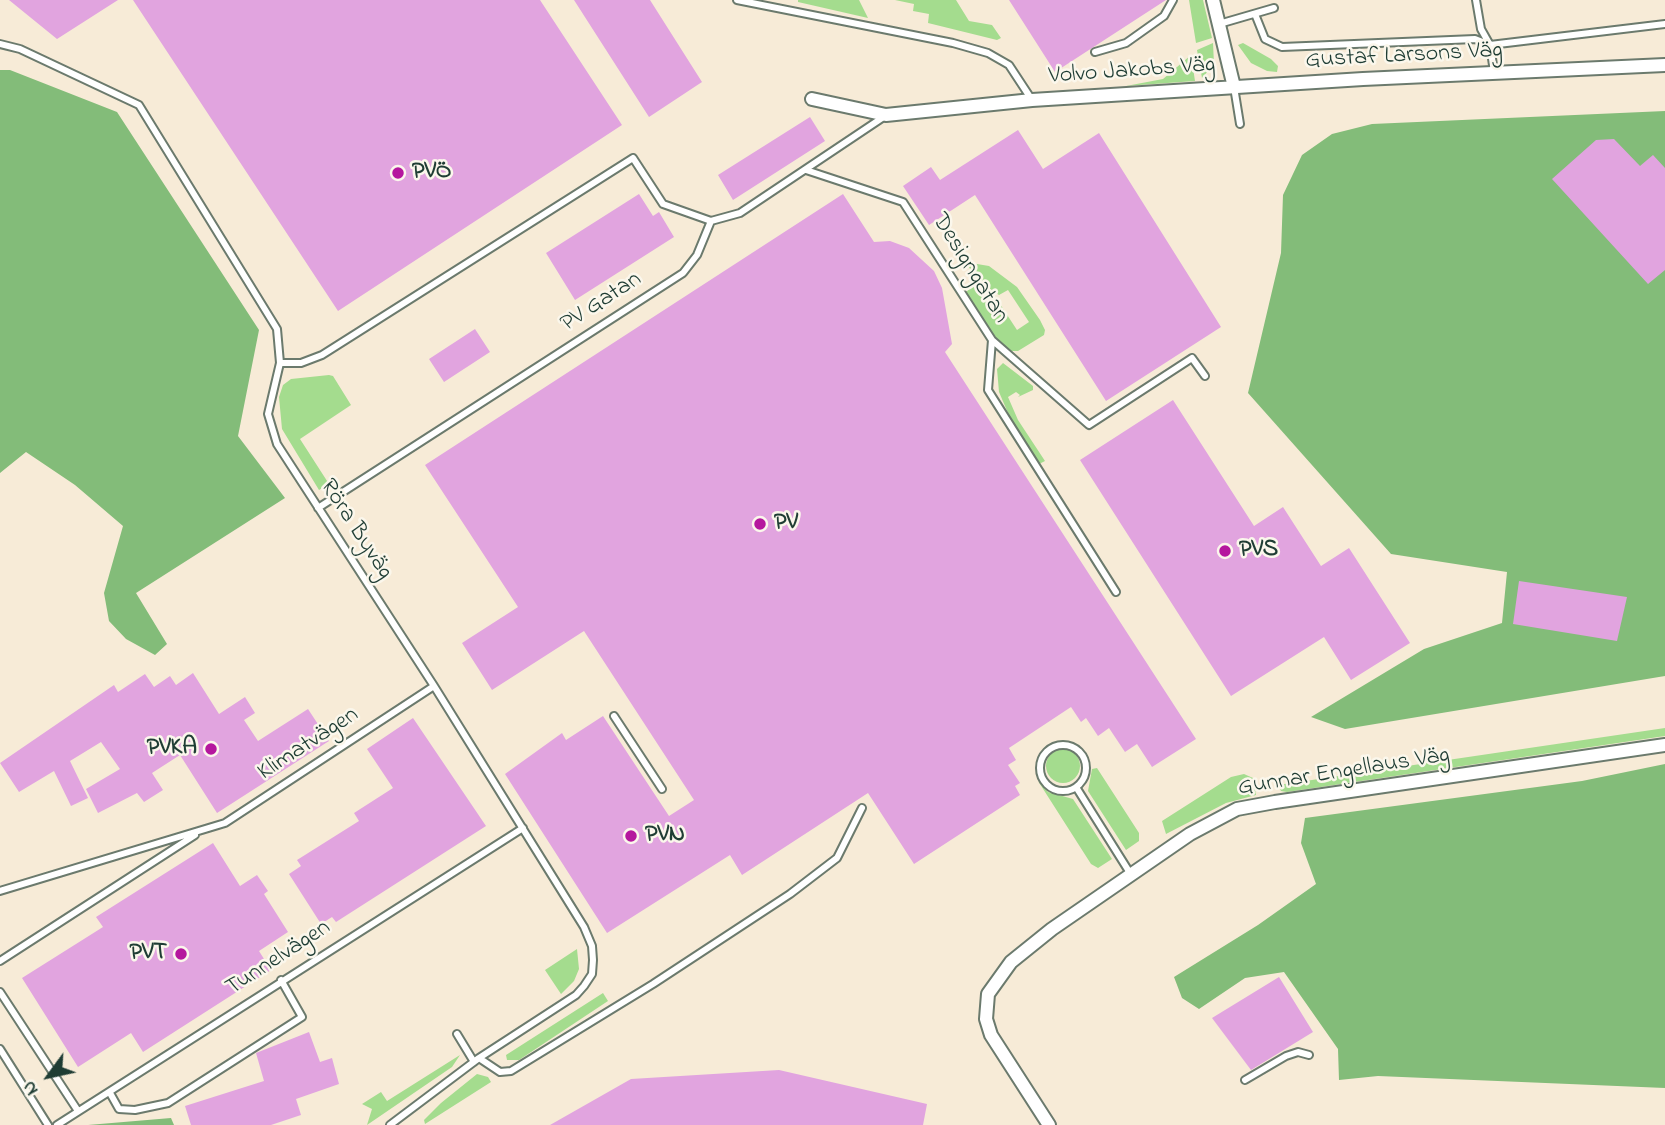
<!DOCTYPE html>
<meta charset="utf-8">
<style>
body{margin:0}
#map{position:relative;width:1665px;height:1125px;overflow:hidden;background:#f7ebd7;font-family:"Indie Flower",sans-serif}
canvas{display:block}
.north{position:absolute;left:14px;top:1041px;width:70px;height:70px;-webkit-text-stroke:5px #fbf7ec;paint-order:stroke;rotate:237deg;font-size:19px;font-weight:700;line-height:28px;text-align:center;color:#1f3d34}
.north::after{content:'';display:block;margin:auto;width:24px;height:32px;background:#1f3d34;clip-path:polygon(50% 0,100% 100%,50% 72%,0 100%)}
</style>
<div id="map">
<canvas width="1665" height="1125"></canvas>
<div class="north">N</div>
</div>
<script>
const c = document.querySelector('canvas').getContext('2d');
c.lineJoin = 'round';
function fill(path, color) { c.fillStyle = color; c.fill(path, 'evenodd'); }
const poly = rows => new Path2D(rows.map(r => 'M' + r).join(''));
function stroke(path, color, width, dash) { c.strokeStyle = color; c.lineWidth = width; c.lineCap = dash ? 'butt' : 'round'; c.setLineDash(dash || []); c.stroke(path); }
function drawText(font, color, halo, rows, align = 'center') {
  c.font = font + ' "Indie Flower",sans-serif'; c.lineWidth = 5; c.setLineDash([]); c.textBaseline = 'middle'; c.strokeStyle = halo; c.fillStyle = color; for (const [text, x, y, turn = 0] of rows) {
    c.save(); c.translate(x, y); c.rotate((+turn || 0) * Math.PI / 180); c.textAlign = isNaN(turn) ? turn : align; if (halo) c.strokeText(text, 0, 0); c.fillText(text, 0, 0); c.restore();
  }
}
fill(poly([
 [798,0,859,0,868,18,798,2],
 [895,0,956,0,969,21,992,25,1001,38,997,40,928,23,929,14,913,11,914,4],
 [1189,0,1203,0,1212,38,1196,43],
 [1213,43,1214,64,1202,78,1197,50],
 [1243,43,1271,59,1278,66,1277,72,1267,71,1251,63,1238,45],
 [1191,55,1195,81,1126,86,1163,79],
 [965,262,989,266,1017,287,1040,320,1045,330,1044,335,1018,351,1008,351,996,338,966,292,975,284,996,298,1017,330,1029,322,1008,290,999,295,979,281],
 [1003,363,1033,386,1033,390,1018,397,1020,395,1016,392,1008,397,1018,420,1045,461,1039,464,1011,420,999,392,997,369],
 [329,375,333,376,351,405,300,439,329,484,319,490,282,429,279,397,283,385,291,379],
 [1665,728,1665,736,1287,792,1281,791,1278,785],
 '1046 766a17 17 0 1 1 34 0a17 17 0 1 1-34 0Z',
 [1097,768,1139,833,1139,841,1126,850,1088,791,1092,769],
 [1244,774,1253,778,1256,795,1226,803,1166,834,1162,821,1231,777],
 [1038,781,1048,792,1073,799,1112,859,1098,868,1091,864],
 [577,949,579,969,574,981,561,994,545,970],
 [603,993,608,1001,519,1060,507,1060,506,1055],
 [460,1055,452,1067,367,1125,372,1109,362,1104,381,1092,387,1101],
 [477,1074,488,1077,491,1082,425,1124,424,1120,441,1103]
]), '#a4dc8e');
fill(poly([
 [0,70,10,70,117,112,259,330,238,436,285,498,136,593,167,644,155,655,126,639,109,621,104,593,123,526,75,485,26,452,0,473],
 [1665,111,1665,676,1345,729,1311,717,1424,649,1502,623,1507,572,1391,554,1248,393,1281,253,1283,195,1302,155,1332,134,1372,124],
 [1665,764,1665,1088,1378,1076,1339,1080,1338,1049,1284,972,1245,978,1199,1009,1182,998,1174,977,1258,925,1316,884,1301,843,1305,818,1582,781],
 [171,1118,174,1125,88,1125]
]), '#83bc79');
fill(poly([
 [9,0,118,0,57,39],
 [133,0,540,0,622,125,338,311],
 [574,0,650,0,702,82,649,117],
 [1009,0,1166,0,1055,72],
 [810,117,825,141,733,200,718,175],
 [1018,130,1043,169,1099,133,1221,327,1106,401,975,195,929,225,903,186,931,167,940,180],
 [1614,139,1640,166,1653,155,1665,168,1665,270,1648,284,1552,179,1596,140],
 [639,194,653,216,659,212,674,237,575,300,546,253],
 [843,194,874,242,890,241,909,248,934,271,942,288,952,344,945,352,1196,739,1152,767,1137,744,1125,752,1109,728,1098,736,1086,718,1081,722,1071,707,1009,748,1016,760,1008,765,1020,783,1015,786,1020,795,914,864,868,793,742,875,730,855,607,933,505,774,562,733,566,740,603,716,669,816,694,800,584,631,492,690,462,643,518,607,425,465],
 [475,329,490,352,444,382,429,359],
 [1173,400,1254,526,1283,507,1321,566,1349,548,1410,643,1351,680,1324,637,1231,696,1080,460],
 [1519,581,1627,597,1617,641,1513,624],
 [193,673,219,714,245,697,255,713,244,720,258,741,308,709,329,741,217,813,180,755,152,773,163,790,144,802,137,793,98,813,86,789,120,769,101,742,70,761,88,798,71,806,54,771,19,792,0,763,114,685,118,692,145,674,154,687,170,676,176,685],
 [413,718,486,826,336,922,332,917,321,924,289,874,301,866,297,860,359,821,354,813,393,788,367,749],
 [213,843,240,886,257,875,268,891,264,894,288,932,259,951,271,970,143,1052,131,1033,78,1067,22,978,103,927,96,917],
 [1279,977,1313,1032,1251,1070,1212,1018],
 [309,1032,320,1062,332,1058,339,1084,296,1099,301,1115,271,1125,191,1125,185,1106,264,1081,256,1053],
 [779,1070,927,1104,923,1125,550,1125,631,1079]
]), '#e1a4df');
const service = poly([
 [737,0,953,43,988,53,1009,65,1032,100],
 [1476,0,1481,29,1490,45,1494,72],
 [1255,14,1265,39,1282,47,1475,39,1490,45,1665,24],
 [1219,24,1274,8],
 [0,44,20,49,139,105,277,329,280,363,268,414,277,444,434,686,584,927,592,946,593,960,592,974,584,986,576,995,479,1058],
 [1095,52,1126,43,1164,16,1173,0],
 [1234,87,1240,124],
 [806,170,903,202,992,340,988,390,1116,592],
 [992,340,1089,425,1192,358,1205,376],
 [280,363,301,363,322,355,633,158,663,204,711,221],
 [318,508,683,273,697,255,711,221,740,213,885,116],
 [614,716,662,789],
 '1040 768a23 23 0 1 1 46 0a23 23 0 1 1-46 0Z',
 [1076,787,1130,873],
 [0,891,225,823,434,686],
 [0,961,195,835],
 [0,992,78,1111],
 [457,1034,474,1062],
 [0,1049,48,1125],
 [1245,1080,1286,1056,1298,1052,1309,1055],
 [110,1093,119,1109,135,1110,168,1103,302,1017,281,980],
 [57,1125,523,828],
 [390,1125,479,1058,500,1072,511,1071,653,984,790,894,837,858,862,808]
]);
const minor = poly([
 [1213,0,1234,87],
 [812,99,886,115,1032,100,1363,79,1665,65],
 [1049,1125,991,1035,986,1019,988,994,1011,962,1052,929,1190,834,1237,809,1275,802,1665,745]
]);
stroke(service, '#6b7a6d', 10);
stroke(minor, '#6b7a6d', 16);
stroke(service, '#fff', 6);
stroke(minor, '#fff', 12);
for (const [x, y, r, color] of [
 [398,173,7,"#b5179e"],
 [760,524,7,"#b5179e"],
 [1225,551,7,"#b5179e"],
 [211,749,7,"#b5179e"],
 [631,836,7,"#b5179e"],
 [181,954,7,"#b5179e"]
]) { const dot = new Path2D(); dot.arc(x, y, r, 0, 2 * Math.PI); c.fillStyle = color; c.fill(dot); stroke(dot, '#fbf7ec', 2.5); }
drawText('24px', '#1f3d34', '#fbf7ec', [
 ["Gustaf Larsons Väg",1404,57,-3],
 ["Volvo Jakobs Väg",1132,72,-4],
 ["Designgatan",969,269,58],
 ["PV Gatan",602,303,-33],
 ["Röra Byväg",355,530,57],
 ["Klimatvägen",309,745,-33],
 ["Gunnar Engellaus Väg",1344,773,-9],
 ["Tunnelvägen",279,959,-33]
]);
drawText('bold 24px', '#1f3d34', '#fbf7ec', [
 ["PVÖ",412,173],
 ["PV",774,524],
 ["PVS",1239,551],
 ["PVKA",197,749,"right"],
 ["PVN",645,836],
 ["PVT",167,954,"right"]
], 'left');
</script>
